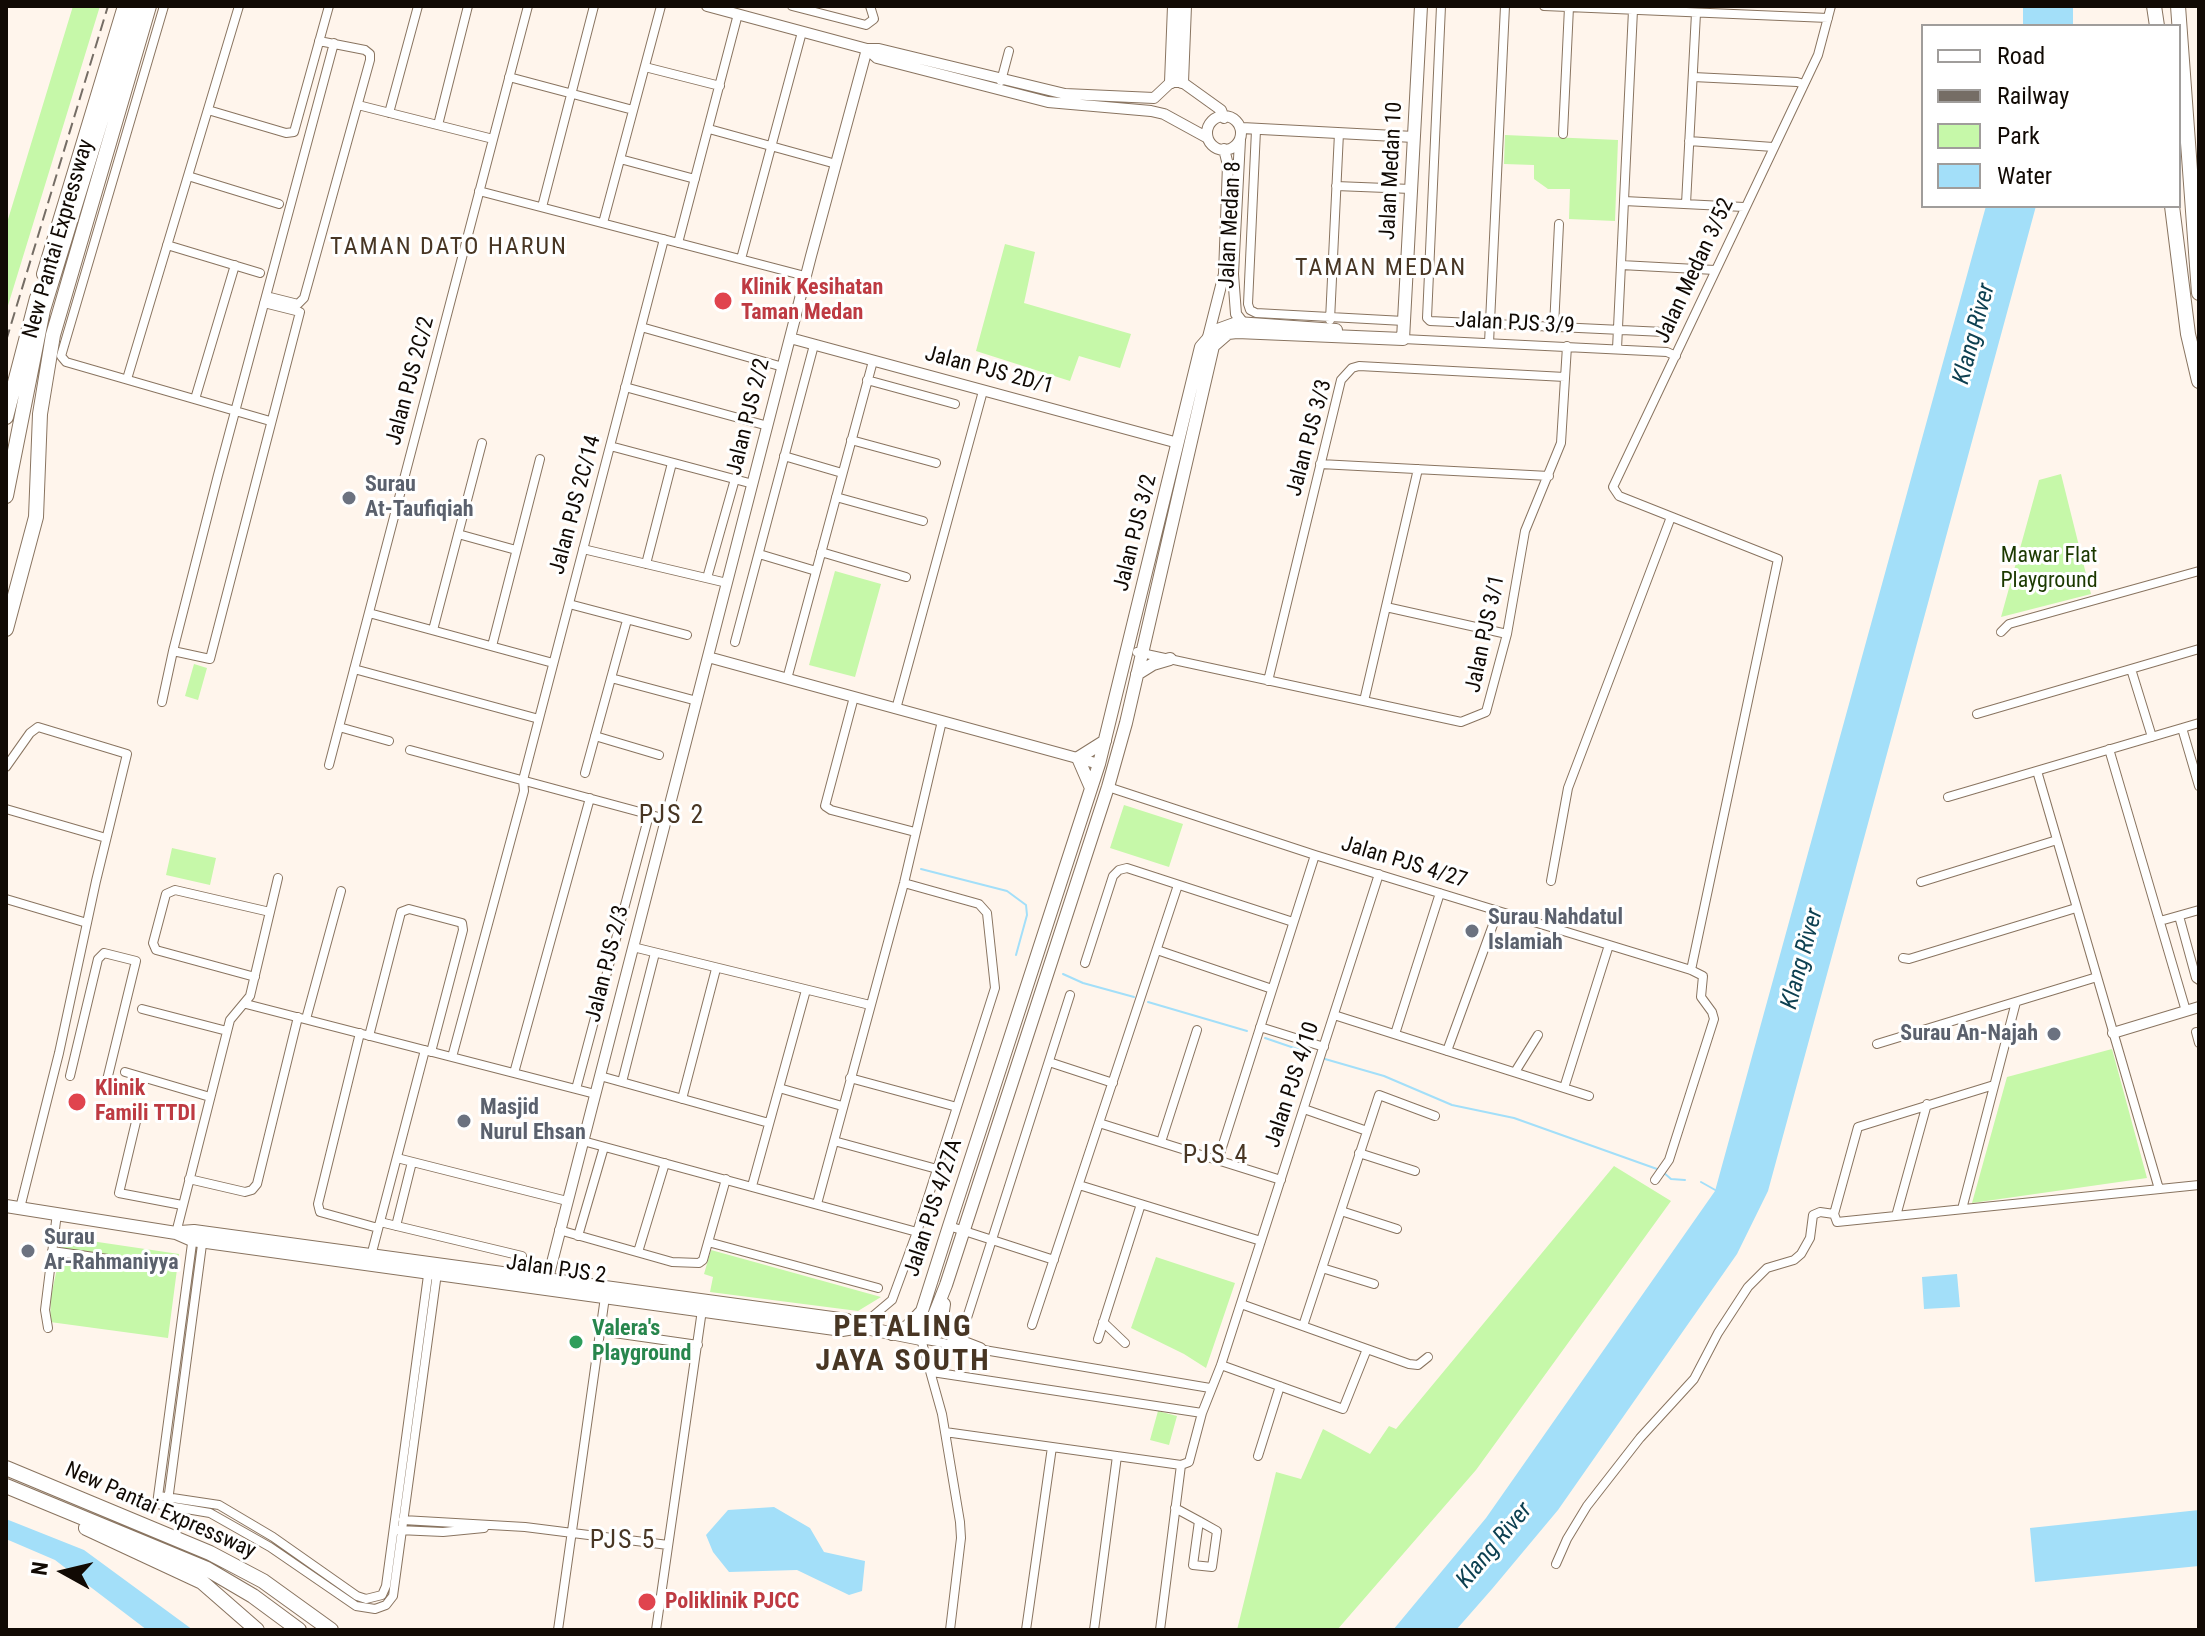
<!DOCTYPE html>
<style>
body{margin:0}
#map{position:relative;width:2205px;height:1636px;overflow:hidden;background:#fff5ec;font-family:"Roboto Condensed",sans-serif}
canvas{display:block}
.frame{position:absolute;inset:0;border:8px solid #110a04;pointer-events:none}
.legend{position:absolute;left:1921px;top:24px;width:260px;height:184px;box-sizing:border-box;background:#fff;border:2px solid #a09d9b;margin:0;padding:10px 14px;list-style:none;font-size:24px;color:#110a04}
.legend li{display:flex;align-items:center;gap:16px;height:40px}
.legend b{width:40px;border:2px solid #a09d9b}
.north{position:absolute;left:24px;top:1532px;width:80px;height:80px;-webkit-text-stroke:6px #fff;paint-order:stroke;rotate:278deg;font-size:22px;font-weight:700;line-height:32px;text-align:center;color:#110a04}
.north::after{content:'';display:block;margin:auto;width:28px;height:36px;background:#110a04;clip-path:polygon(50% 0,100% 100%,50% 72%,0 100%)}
</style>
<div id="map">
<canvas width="2205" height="1636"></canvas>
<div class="frame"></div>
<ul class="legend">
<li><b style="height:10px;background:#fff"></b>Road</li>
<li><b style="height:10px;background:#756d65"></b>Railway</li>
<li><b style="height:22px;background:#c6f8a9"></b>Park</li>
<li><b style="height:22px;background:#a3dff9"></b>Water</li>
</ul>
<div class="north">N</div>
</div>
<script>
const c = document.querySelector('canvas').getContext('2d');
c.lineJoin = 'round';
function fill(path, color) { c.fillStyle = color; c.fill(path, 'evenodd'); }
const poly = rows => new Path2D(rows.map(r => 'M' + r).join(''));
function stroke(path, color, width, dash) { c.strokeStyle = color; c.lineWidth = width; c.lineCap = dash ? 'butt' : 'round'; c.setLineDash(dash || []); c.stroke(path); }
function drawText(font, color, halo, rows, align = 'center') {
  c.font = font + ' "Roboto Condensed",sans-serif'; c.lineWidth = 6; c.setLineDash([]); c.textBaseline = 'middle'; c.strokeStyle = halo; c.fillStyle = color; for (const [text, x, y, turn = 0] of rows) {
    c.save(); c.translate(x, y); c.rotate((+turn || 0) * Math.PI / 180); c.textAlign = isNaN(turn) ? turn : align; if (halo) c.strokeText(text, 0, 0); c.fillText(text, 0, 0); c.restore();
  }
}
fill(poly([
 [73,6,100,6,6,312,6,226],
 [1505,135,1618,140,1615,221,1569,219,1570,189,1548,189,1534,179,1534,165,1504,164],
 [1005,244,1035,252,1024,303,1131,334,1120,368,1079,356,1070,381,976,351],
 [2061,474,2091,594,2001,617,2039,480],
 [835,571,881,584,855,677,809,665],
 [194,664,207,668,198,700,185,696],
 [1124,805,1183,824,1169,867,1110,848],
 [172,848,216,858,210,885,166,875],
 [2112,1049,2147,1178,1972,1203,2007,1077],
 [1614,1166,1671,1201,1476,1470,1337,1630,1237,1630,1276,1472,1301,1479,1323,1429,1370,1454,1389,1426,1396,1429],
 [64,1237,179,1254,168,1338,50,1322,51,1296],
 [711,1250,881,1297,858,1311,710,1292,713,1277,704,1274],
 [1156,1257,1235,1283,1206,1368,1184,1354,1131,1328],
 [1158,1411,1177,1416,1169,1445,1150,1440]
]), '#c6f8a9');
fill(poly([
 [2023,6,2073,6,2073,26,2023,26],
 [1986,206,2036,206,1768,1191,1737,1254,1558,1510,1492,1589,1456,1630,1393,1630,1486,1518,1715,1191],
 [1957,1274,1960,1307,1924,1309,1922,1277],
 [774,1507,810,1528,824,1552,865,1561,862,1591,849,1595,797,1570,729,1572,713,1552,706,1535,728,1510],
 [2199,1510,2199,1566,2035,1582,2030,1528],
 [6,1519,84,1550,193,1630,147,1630,55,1560,6,1539]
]), '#a3dff9');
stroke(poly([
 [921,869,1007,891,1026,905,1027,915,1016,955],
 [1063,974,1083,983,1134,997],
 [1148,1002,1247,1031],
 [1265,1038,1306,1052],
 [1325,1059,1384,1076,1452,1105,1514,1118,1657,1169],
 [1663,1172,1671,1179,1685,1180],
 [1701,1182,1717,1191]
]), '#a3dff9', 2);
const minor = poly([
 [164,6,61,356,66,362,270,421],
 [792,6,866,25,874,19,870,6],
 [1441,6,1427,318,1430,321,1664,332],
 [1544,6,1828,18],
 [645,67,720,86],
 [509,77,633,110],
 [1693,77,1797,82,1804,84],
 [1001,81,1009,51],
 [358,105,493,139],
 [208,110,286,133,294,132,329,6],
 [389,113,418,6],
 [438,125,468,6],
 [709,129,836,164],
 [1256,130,1248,304,1250,310,1256,313,1404,321],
 [1563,134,1569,7],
 [1689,141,1773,147],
 [620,159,695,179],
 [188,176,279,204],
 [1336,186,1411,189],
 [479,191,805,276],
 [1624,201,1744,207],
 [1686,204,1696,13],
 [542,207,594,6],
 [603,223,661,6],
 [678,243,738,14],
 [167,245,260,273],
 [741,259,802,32],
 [1621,265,1715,270],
 [266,296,298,304,304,298,370,60,370,54,365,50,319,41],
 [1330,320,1339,133],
 [641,327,783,367],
 [1554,327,1559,224],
 [1403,339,1667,352,1676,356],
 [1489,343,1505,6],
 [1617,349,1633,10],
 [127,379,239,6],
 [867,380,955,404],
 [625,387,768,426],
 [195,399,235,265],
 [851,440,936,463],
 [610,446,753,484],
 [784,456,842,473],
 [1320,464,1549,476],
 [836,497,923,521],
 [458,534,516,550],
 [583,549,727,583],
 [821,552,906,577],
 [759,554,816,571],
 [646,564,672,463],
 [707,578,735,479],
 [569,604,687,635],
 [1386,607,1507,634],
 [369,613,553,663],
 [433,630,482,443],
 [2001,632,2009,624,2199,571],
 [735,642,814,345],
 [492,646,540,459],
 [173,651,210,659,300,312,264,303],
 [1137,652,1461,722,1486,712,1507,634,1525,531,1561,443,1567,346],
 [354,669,539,719],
 [2131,669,2152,737],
 [611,678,697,701],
 [787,679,873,361],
 [1268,681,1341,380,1352,368,1359,366,1565,377],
 [854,697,825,806,831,810,915,832],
 [1364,701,1418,469],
 [162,702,173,651,218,475,334,43],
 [896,709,983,391],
 [1977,714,2199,649],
 [339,727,389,741],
 [2182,728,2199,786],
 [595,736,659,755],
 [2109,749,2186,1011],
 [410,750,666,819],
 [329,765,528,6],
 [6,767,30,733,38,727,127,754,96,881,59,1053,20,1208],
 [2037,771,2159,1189],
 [585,773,627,620],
 [1108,787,1315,855,1691,970,1703,976,1701,997,1712,1012,1714,1019,1669,1160,1655,1180],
 [1948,797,2199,723],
 [6,809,106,838],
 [1551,881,1568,788,1671,517],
 [1921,882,2057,840],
 [6,899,87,923],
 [2179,916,2196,978,2199,980],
 [2160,921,2199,910],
 [633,947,870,1005],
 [1157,950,1272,989],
 [1903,958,1909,959,2076,908],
 [1085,963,1113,876,1119,870,1127,868,1293,922],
 [1691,970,1778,559,1619,496,1613,487,1818,55,1831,6],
 [255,977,156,950,153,943,166,894,175,890,270,912],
 [246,1004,595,1094],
 [142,1009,227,1031],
 [1334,1015,1589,1096],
 [306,1019,341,891],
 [1260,1027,1324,1047],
 [2196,1032,2199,1043],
 [360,1033,318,1204,320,1212,378,1228],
 [1395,1034,1440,893],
 [369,1036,401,912,409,909,462,923,463,930,431,1052],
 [1877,1044,2097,977],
 [1447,1051,1498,911],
 [452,1057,524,791,523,780,664,239],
 [1049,1062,1113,1083],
 [125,1072,210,1097],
 [1515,1072,1538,1035],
 [514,1073,590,798],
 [70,1076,98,959,104,953,136,961,106,1084],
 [600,1076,769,1123],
 [850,1078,957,1107],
 [622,1082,655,953],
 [1994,1085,1858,1127,1834,1214,1837,1222,2199,1185],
 [779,1088,842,1106],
 [1564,1088,1609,945],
 [576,1089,649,815],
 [682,1099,716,969],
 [139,1109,119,1193,182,1205],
 [1304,1109,1367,1131],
 [1099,1123,1281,1180],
 [583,1141,917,1232],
 [834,1141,937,1169],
 [1161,1142,1197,1030],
 [1359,1153,1415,1171],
 [397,1158,567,1201],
 [1218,1160,1315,855],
 [189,1179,245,1192,252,1190,257,1184,298,1017],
 [1079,1185,1261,1241],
 [752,1186,806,990],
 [817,1204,904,883,942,721],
 [1962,1209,2016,1002],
 [1341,1211,1397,1229],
 [1896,1216,1927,1104],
 [380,1222,522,1256],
 [396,1226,412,1162],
 [949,1226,1054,1260],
 [559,1230,672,1262,699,1263,703,1260,726,1179],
 [176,1233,230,1020,250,996,278,878],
 [193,1236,157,1504,210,1513,270,1547,356,1606,375,1609,386,1605,393,1596,437,1273],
 [578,1236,604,1147],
 [708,1242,878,1288],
 [52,1251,157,1266],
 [638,1252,665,1163],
 [371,1256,425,1050],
 [1322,1268,1374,1284],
 [1241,1304,1409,1364,1418,1365,1428,1357],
 [966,1321,1070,995],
 [1103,1322,1125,1343],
 [1032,1325,1178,885],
 [1303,1326,1379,1095,1435,1116],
 [860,1327,892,1300,917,1232,995,988,987,913,979,904,904,883],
 [48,1328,45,1310,57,1213],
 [600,1331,698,1345],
 [1098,1339,1141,1204],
 [978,1349,1210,1388],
 [1221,1365,1343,1409,1367,1349],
 [932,1372,1202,1413],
 [945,1432,1181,1465],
 [1258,1456,1280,1386],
 [1181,1465,1189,1462,1202,1413,1221,1365,1379,874],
 [159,1496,219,1505,273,1537,357,1596,366,1599,382,1595,386,1586,429,1268],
 [168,1501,203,1237],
 [1175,1508,1199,1521,1217,1531,1212,1567,1193,1565,1199,1521],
 [403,1520,525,1527,668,1545],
 [398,1530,443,1532,484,1528],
 [1556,1564,1567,1539,1587,1506,1640,1438,1694,1379,1718,1333,1748,1287,1767,1268,1794,1260,1801,1254,1810,1238,1813,1215,1820,1212,1834,1214],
 [558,1630,605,1297],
 [656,1630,702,1310],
 [950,1630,961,1538,960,1522,942,1414,921,1339,960,1346],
 [1026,1630,1052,1447],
 [1094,1630,1117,1456],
 [1160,1630,1181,1465]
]);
const tertiary = poly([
 [707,6,867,49,879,49,1065,94,1154,98,1171,82,1182,82,1221,110,1224,118],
 [867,49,877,58,1048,102,1151,111,1164,114,1206,137],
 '1207 133a17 17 0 1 1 34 0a17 17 0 1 1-34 0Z',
 [1242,128,1414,137],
 [1240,140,1233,274,1236,314,1243,323],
 [1208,337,1224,274,1228,165,1224,149],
 [790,338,1178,443],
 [708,657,1099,764],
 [2113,1033,2199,1007],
 [546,1286,811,256,867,49]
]);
const secondary = poly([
 [1171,82,1174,6],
 [1182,82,1185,6],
 [1137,674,1153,664,1170,659],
 [1091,788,1078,758,1105,741],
 [6,1206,176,1233,192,1240,842,1330,860,1327,921,1339],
 [180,1232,194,1231,847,1320,860,1327],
 [944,1304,942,1318,954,1339,980,1349],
 [892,1334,908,1326,922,1311],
 [921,1339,929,1328,946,1285,1108,787,1126,723,1213,346,1228,333,1237,332,1403,339,1421,6],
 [921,1339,920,1325,922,1311,949,1226,1099,764,1201,347,1215,331,1237,323,1336,330]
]);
const motorway = poly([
 [2154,6,2157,26],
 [2178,6,2199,293],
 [2172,206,2188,334,2199,381],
 [44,274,125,6],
 [6,417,37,298],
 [6,496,43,310,136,6],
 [6,629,36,517,40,414,53,335,149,6],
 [6,1468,210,1553,263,1581,331,1630],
 [6,1486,207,1569,253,1596,299,1630],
 [86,1528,202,1582,257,1630]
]);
stroke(minor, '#897460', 10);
stroke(tertiary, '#897460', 12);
stroke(secondary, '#897460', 14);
stroke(motorway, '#897460', 16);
stroke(minor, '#fff', 8);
stroke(tertiary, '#fff', 10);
stroke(secondary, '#fff', 12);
stroke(motorway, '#fff', 14);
stroke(poly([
 [6,341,108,6]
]), '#756d65', 2, [12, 6]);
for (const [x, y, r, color] of [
 [723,301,10,"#e0444e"],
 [349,498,8,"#6b7280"],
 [1472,931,8,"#6b7280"],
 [2054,1034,8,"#6b7280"],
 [77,1102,10,"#e0444e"],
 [464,1121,8,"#6b7280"],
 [28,1251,8,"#6b7280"],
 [576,1342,8,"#2e9e5b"],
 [647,1602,10,"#e0444e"]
]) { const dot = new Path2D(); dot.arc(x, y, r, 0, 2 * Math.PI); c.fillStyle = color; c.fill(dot); stroke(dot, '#fff', 3); }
drawText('22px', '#110a04', '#fff', [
 ["Jalan Medan 10",1392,171,-87],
 ["Jalan Medan 8",1231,225,-87],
 ["New Pantai Expressway",59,239,-74],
 ["Jalan Medan 3/52",1695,271,-65],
 ["Jalan PJS 3/9",1515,324,3],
 ["Jalan PJS 2D/1",989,371,15],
 ["Jalan PJS 2C/2",411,381,-75],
 ["Jalan PJS 2/2",749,417,-76],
 ["Jalan PJS 3/3",1310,438,-75],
 ["Jalan PJS 2C/14",576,505,-75],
 ["Jalan PJS 3/2",1136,533,-76],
 ["Jalan PJS 3/1",1486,634,-78],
 ["Jalan PJS 4/27",1404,863,17],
 ["Jalan PJS 2/3",608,964,-76],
 ["Jalan PJS 4/10",1293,1085,-72],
 ["Jalan PJS 4/27A",934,1208,-72],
 ["Jalan PJS 2",556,1270,8],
 ["New Pantai Expressway",160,1511,24]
]);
drawText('bold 22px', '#be3a42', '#fff', [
 ["Klinik Kesihatan",741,288],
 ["Taman Medan",741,313],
 ["Klinik",95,1089],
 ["Famili TTDI",95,1114],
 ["Poliklinik PJCC",665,1602]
], 'left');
drawText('bold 22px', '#5b616d', '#fff', [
 ["Surau",365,485],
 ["At-Taufiqiah",365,510],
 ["Surau Nahdatul",1488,918],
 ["Islamiah",1488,943],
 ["Surau An-Najah",2038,1034,"right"],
 ["Masjid",480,1108],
 ["Nurul Ehsan",480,1133],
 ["Surau",44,1238],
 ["Ar-Rahmaniyya",44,1263]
], 'left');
drawText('22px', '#1b3900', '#fff', [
 ["Mawar Flat",2049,556],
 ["Playground",2049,581]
]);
drawText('bold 22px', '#27864d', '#fff', [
 ["Valera's",592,1329],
 ["Playground",592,1354]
], 'left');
c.letterSpacing = '2px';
drawText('24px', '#483624', '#fff', [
 ["TAMAN DATO HARUN",449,248],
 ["TAMAN MEDAN",1381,269]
]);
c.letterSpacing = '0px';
drawText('italic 24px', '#0d4051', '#fff', [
 ["Klang River",1975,334,-75],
 ["Klang River",1803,959,-75],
 ["Klang River",1495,1546,-50]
]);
c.letterSpacing = '2px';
drawText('26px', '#483624', '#fff', [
 ["PJS 2",672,816],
 ["PJS 4",1216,1156],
 ["PJS 5",623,1541]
]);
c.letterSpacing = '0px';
c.letterSpacing = '2px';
drawText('bold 30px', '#483624', '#fff', [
 ["PETALING",903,1328],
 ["JAYA SOUTH",903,1362]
]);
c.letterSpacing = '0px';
</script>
